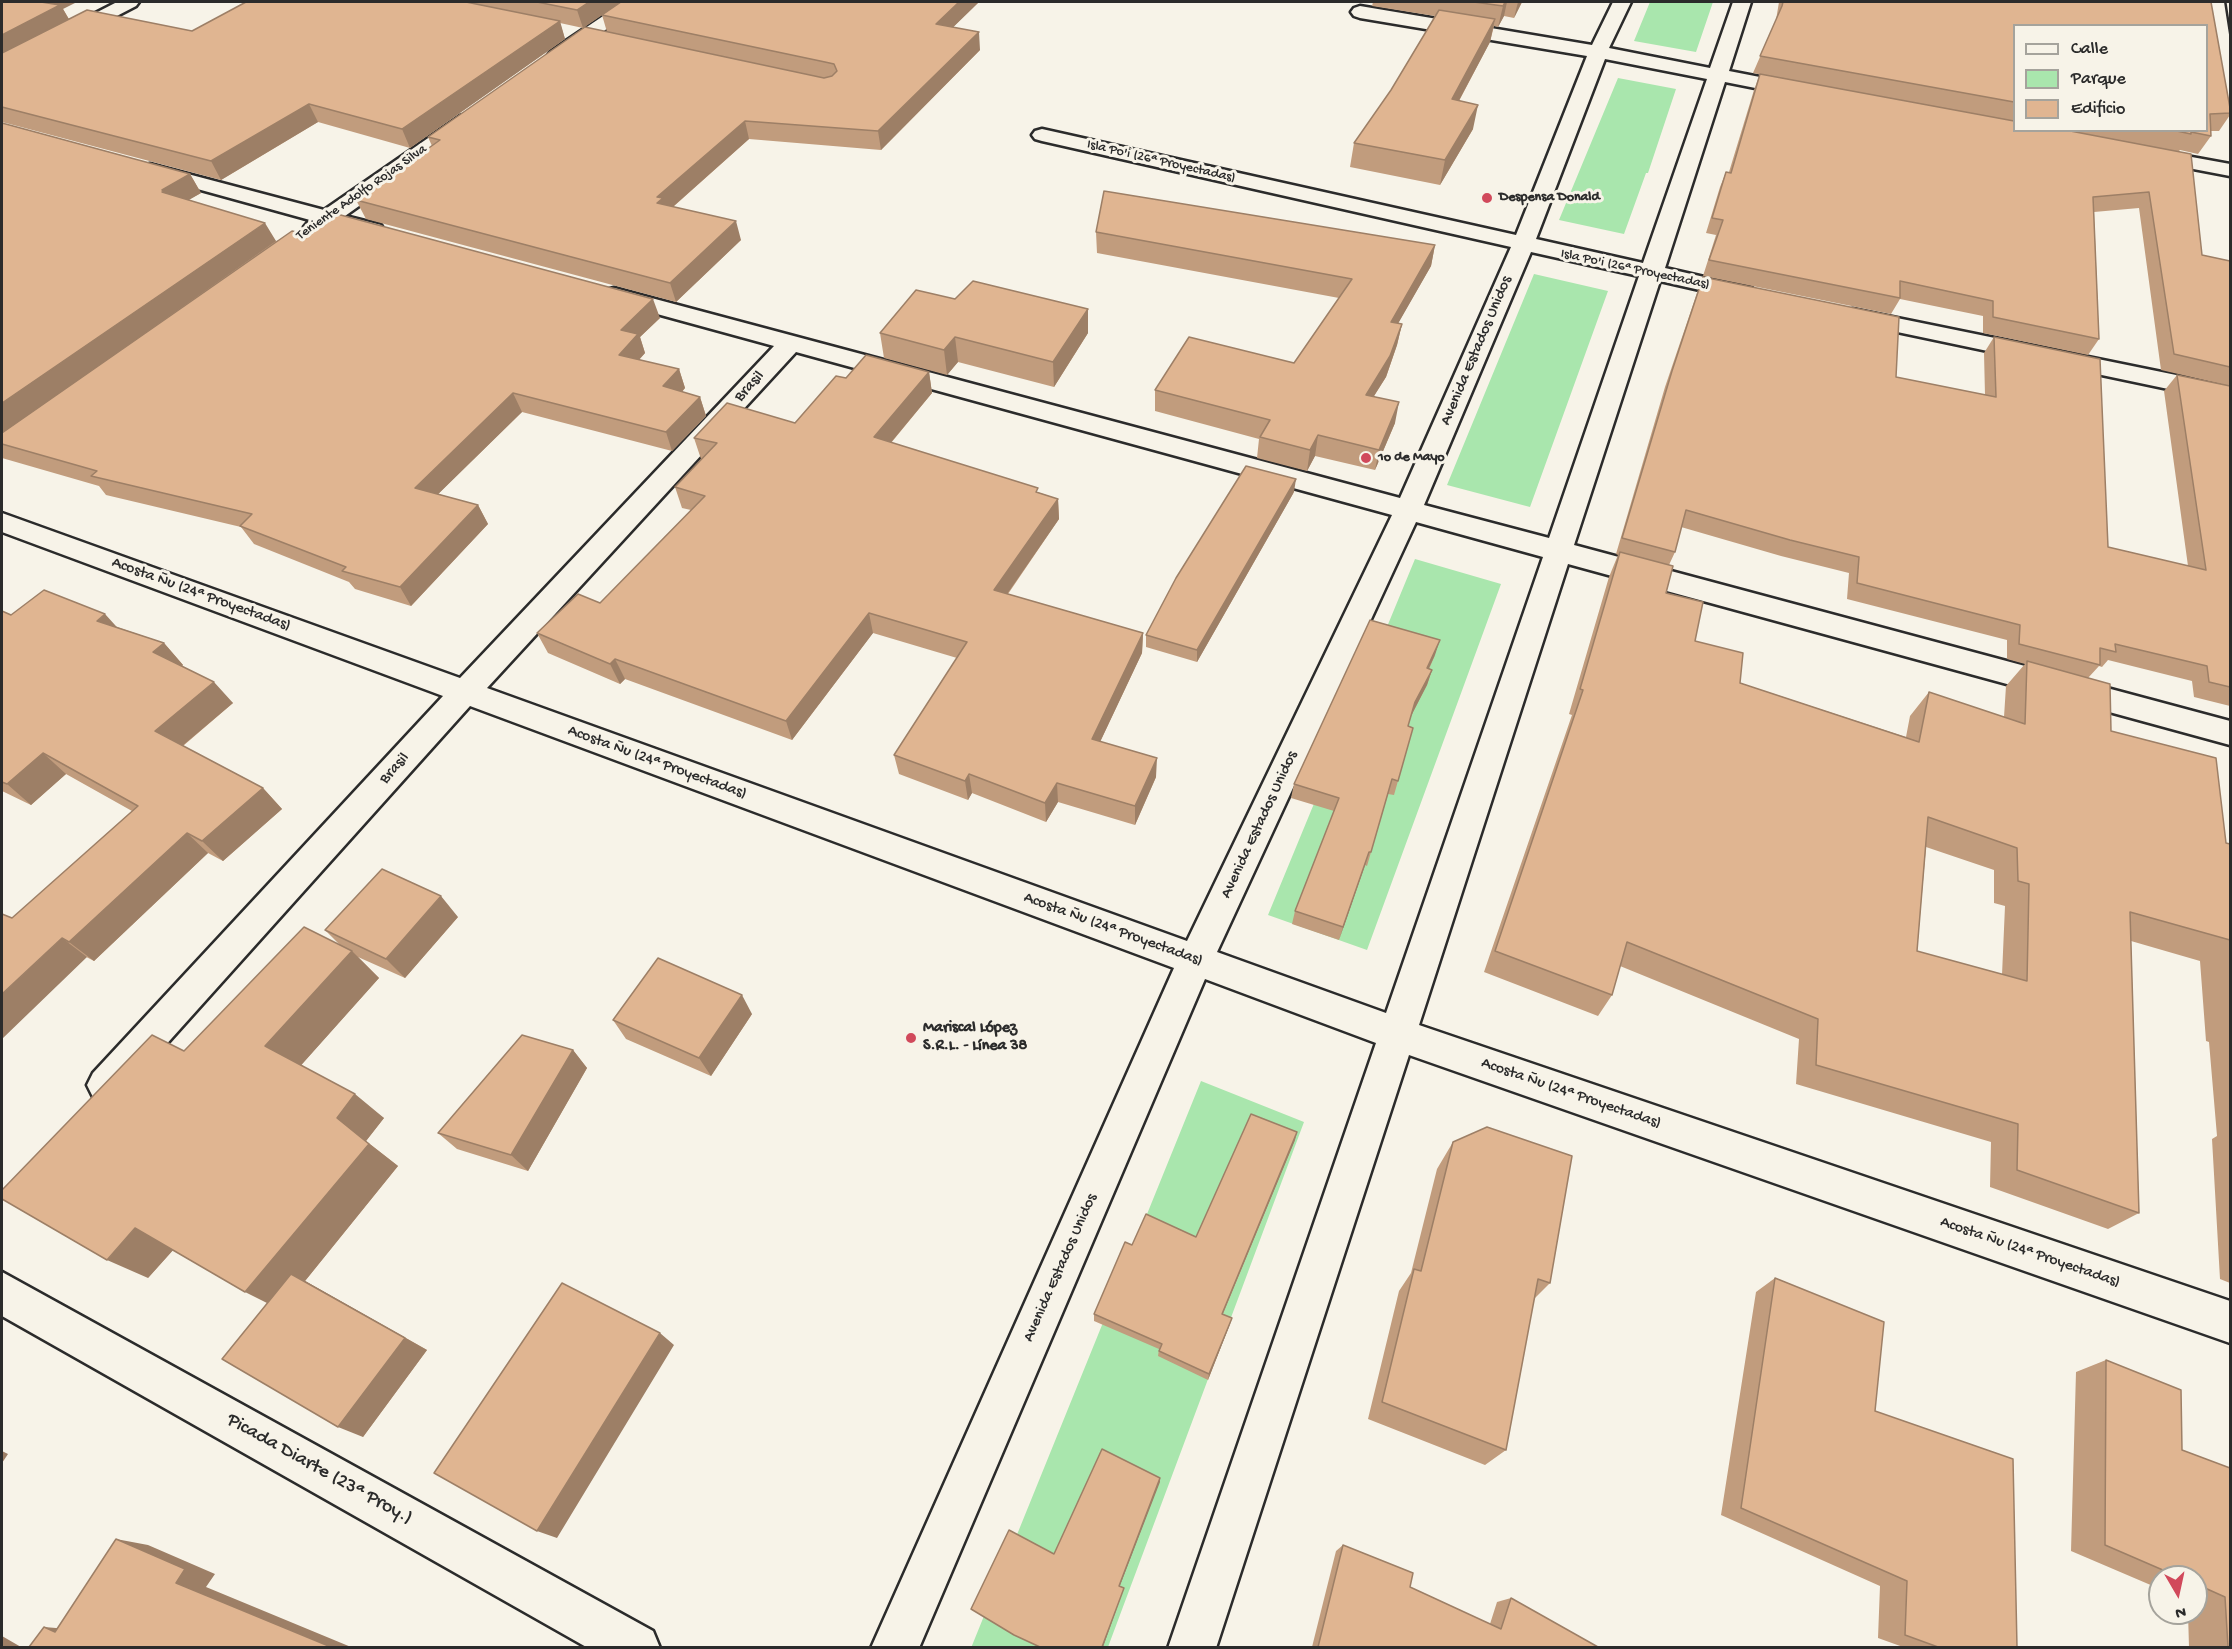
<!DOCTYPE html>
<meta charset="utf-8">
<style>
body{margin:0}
#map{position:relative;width:2232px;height:1649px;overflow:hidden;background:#f7f3e8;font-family:"Gochi Hand",sans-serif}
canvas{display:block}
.frame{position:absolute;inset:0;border:3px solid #2b2b2b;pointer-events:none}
.legend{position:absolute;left:2013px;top:24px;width:195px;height:108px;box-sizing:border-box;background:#f7f3e8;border:2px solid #a5a39c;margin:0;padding:8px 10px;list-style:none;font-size:18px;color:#2b2b2b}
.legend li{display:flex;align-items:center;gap:12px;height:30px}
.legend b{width:30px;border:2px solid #a5a39c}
.north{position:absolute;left:2148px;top:1565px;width:60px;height:60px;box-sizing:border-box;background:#f7f3e8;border:2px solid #a5a39c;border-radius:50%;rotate:171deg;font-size:16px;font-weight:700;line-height:24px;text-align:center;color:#2b2b2b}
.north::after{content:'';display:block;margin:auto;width:21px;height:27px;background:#d1495b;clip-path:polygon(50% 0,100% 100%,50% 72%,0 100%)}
</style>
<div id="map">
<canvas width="2232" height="1649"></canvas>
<div class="frame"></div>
<ul class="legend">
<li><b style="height:8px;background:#f7f3e8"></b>Calle</li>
<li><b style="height:16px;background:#a9e6ad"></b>Parque</li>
<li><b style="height:16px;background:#e0b591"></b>Edificio</li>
</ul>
<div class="north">N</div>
</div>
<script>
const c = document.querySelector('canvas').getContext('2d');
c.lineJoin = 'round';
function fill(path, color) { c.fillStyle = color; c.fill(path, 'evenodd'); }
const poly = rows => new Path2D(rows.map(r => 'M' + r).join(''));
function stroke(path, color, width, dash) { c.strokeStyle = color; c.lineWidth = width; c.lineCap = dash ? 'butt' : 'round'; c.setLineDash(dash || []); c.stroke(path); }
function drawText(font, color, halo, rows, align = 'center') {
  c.font = font + ' "Gochi Hand",sans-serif'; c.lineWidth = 6; c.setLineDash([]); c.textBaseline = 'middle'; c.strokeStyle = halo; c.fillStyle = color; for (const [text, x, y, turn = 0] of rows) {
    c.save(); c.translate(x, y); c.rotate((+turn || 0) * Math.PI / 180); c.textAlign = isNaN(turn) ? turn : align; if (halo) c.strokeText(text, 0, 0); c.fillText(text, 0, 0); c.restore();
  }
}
fill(poly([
 [1650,2,1713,2,1696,52,1634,41],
 [1618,78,1676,89,1648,173,1646,173,1624,234,1559,220],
 [1534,274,1608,291,1530,507,1447,485],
 [1415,559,1501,584,1367,950,1268,915],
 [1201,1081,1304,1122,1108,1647,971,1648]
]), '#a9e6ad');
const street = poly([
 [117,2,139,2,136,6,9,72,2,74,2,61,117,2],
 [624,2,644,2,565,59,551,59,548,55,551,51,624,2],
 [1613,2,1631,2,1609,48,1710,68,1733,2,1751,2,1729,71,1801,85,1808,87,1811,91,1808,95,1801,97,1725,82,1665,268,1752,288,1756,293,1752,298,1744,300,1660,281,1574,545,2230,721,2230,745,1568,564,1419,1025,2230,1301,2230,1343,1409,1055,1216,1648,1168,1648,1376,1043,1205,979,919,1648,871,1648,1174,968,470,706,119,1097,106,1103,93,1097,87,1085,93,1073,443,696,2,532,2,513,460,678,774,346,606,300,602,295,606,290,614,288,1400,498,1511,247,1042,141,1035,139,1032,135,1035,131,1042,129,1516,235,1587,56,1360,18,1354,16,1351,12,1354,8,1360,6,1592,45,1613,2],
 [1605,59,1707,79,1643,263,1536,239,1605,59],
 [1531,252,1639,276,1549,538,1424,505,1531,252],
 [796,352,1392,515,1187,941,487,688,796,352],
 [1416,522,1543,557,1386,1013,1217,952,1416,522],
 [2206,2,2224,2,2230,41,2230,104,2223,102,2220,98,2206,2],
 [467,114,474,116,477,120,474,124,345,216,381,225,384,230,381,235,373,237,331,226,323,232,315,234,307,232,304,227,310,220,143,174,139,170,143,166,150,164,324,210,460,116,467,114],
 [2148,149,2230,164,2230,176,2141,159,2138,155,2141,151,2148,149],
 [1853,309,2230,386,2230,402,1845,321,1841,316,1845,311,1853,309],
 [2,1272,653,1631,660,1648,588,1648,2,1316,2,1272]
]);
stroke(street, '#2b2b2b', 5);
fill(street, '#f7f3e8');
fill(poly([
 [2,2,63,9,69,19,192,31,246,2,621,2,583,28,560,23,565,39,410,148,318,122,221,180,2,122],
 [621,2,979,2,953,27,980,50,881,150,749,139,673,207,741,240,676,302,366,219,356,200,432,146,428,137,607,32,602,15],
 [1373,2,1522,2,1514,18,1504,16,1498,27,1494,26,1490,42,1459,101,1473,129,1440,185,1350,167,1354,143,1391,90,1435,16,1372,6],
 [1779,2,2211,2,2230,108,2230,115,2219,131,2211,131,2211,136,2198,154,2180,150,2179,151,2202,255,2230,261,2230,386,2161,370,2139,208,2094,212,2099,339,2088,355,1983,333,1983,316,1900,299,1891,314,1703,276,1716,235,1706,233,1720,187,1726,172,1729,172,1754,90,1760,74,1772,77,1753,73,1776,20],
 [2014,26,2206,130,2014,130],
 [2,123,190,174,201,193,188,200,276,241,305,234,660,318,640,337,645,353,639,360,679,369,685,388,682,392,700,397,706,416,672,451,522,412,438,494,478,505,488,524,411,606,355,589,349,582,254,544,241,527,106,495,99,486,2,458],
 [1096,232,1435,245,1431,266,1398,323,1402,324,1397,345,1386,377,1374,396,1395,423,1375,470,1315,456,1307,471,1257,458,1259,439,1155,411,1155,390,1294,363,1339,298,1097,253],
 [1703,277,1896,377,1985,395,1984,353,1994,337,2108,547,2188,566,2164,391,2177,375,2230,386,2230,706,2194,697,2192,681,2108,660,2102,667,2099,666,2088,678,2111,731,2226,843,2230,844,2230,1283,2220,1279,2212,1139,2217,1136,2209,1042,2206,1041,2200,961,2131,941,2139,1213,2108,1229,1990,1187,1991,1142,1796,1084,1799,1039,1620,966,1612,995,1598,1016,1484,972,1572,715,1569,714,1609,577,1618,555,1616,554,1665,387,1697,293],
 [1681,527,1781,556,1849,573,1847,599,2007,640,2007,659,2025,664,2006,686,2004,717,1929,692,1910,716,1906,737,1740,683,1695,641,1666,593,1669,565,1675,552],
 [1926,847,1994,870,1994,903,2005,906,2002,975,1917,951],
 [955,299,1088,309,1088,333,1054,387,958,362,947,375,884,358,880,333],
 [929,372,932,393,891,443,1058,499,1059,519,1008,594,1143,633,1142,653,1100,742,1156,777,1135,825,1058,802,1046,822,972,793,968,800,899,774,894,755,957,658,873,633,792,740,625,679,620,684,548,653,537,633,600,603,691,510,682,508,675,487,702,459,701,459,694,438,795,423,846,378],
 [1294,492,1197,662,1146,647,1146,635],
 [2,611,11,615,117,627,164,643,183,665,182,666,233,703,183,746,263,788,282,809,223,861,208,853,94,961,12,918,132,811,66,774,31,805,2,791],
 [1435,655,1429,669,1432,670,1427,685,1411,716,1408,726,1413,728,1394,795,1388,794,1367,866,1365,865,1339,940,1292,924,1295,911,1334,811,1291,798,1294,784],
 [458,917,405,978,358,957,379,978,301,1065,384,1118,366,1141,398,1166,305,1281,427,1350,363,1437,268,1303,173,1250,148,1278,184,1051,339,944,325,930],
 [752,1014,711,1076,626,1039,613,1020],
 [573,1050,587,1068,528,1171,457,1149,438,1133],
 [1295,1140,1223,1314,1230,1324,1208,1380,1158,1356,1159,1349,1094,1321,1094,1314,1132,1245,1196,1237],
 [1453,1142,1550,1283,1534,1299,1506,1450,1485,1465,1368,1419,1399,1291,1411,1273,1437,1169],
 [1775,1278,1875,1411,2017,1647,1903,1647,1878,1638,1880,1586,1721,1515,1756,1292],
 [2106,1360,2182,1450,2230,1468,2230,1647,2189,1647,2188,1613,2196,1613,2196,1577,2160,1577,2160,1589,2071,1551,2076,1372],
 [1343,1545,1410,1587,1490,1624,1497,1602,1511,1598,1598,1647,1312,1647,1336,1551]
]), '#c19c7d');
fill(poly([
 [35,2,77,2,63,9,71,23,2,59,2,35],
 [589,2,621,2,583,28,577,10],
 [959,2,979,2,938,42,936,24],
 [1505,2,1507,2,1504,16,1498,27,1503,6],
 [1518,2,1522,2,1514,18],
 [1495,19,1490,42,1447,123,1452,99],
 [560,21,565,39,410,148,402,129],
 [979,32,980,50,881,150,878,131],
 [309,104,318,122,221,180,211,161],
 [1478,105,1473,129,1440,185,1445,160],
 [745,121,749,139,667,212,657,203,657,197],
 [190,174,201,193,175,208,162,190],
 [736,221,741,240,676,302,670,283],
 [265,223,276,241,2,434,2,403],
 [1435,245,1431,266,1387,343,1391,322],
 [653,299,660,318,640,337,645,353,626,374,619,355,621,330],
 [1088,309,1088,333,1054,387,1053,362],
 [1402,324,1397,345,1386,377,1362,415,1366,395],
 [955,337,958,362,947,375,944,350],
 [679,369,685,388,670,405,663,386],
 [929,372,932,393,878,458,874,437],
 [513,393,522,412,426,506,415,488],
 [700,397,706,416,672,451,666,432],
 [1399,402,1395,423,1375,470,1379,450],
 [1318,435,1315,456,1307,471,1310,450],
 [1296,479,1294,492,1197,662,1197,650],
 [1058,499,1059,519,996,610,994,590],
 [478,505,488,524,411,606,400,587],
 [869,613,873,633,792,740,786,721],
 [105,614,125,636,97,621],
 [1143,633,1142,653,1092,759,1092,739],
 [1440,640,1435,655,1422,683,1427,668],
 [164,643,183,665,173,674,153,652],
 [615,659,625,679,620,684,610,664],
 [1432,670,1427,685,1411,716,1415,702],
 [214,682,233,703,175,752,155,731],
 [43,753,66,774,31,805,7,784],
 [1157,758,1156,777,1135,825,1135,806],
 [969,774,972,793,968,800,965,781],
 [1057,783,1058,802,1046,822,1045,803],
 [263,788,282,809,223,861,202,841],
 [187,833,208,853,94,961,69,942],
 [1369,852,1365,865,1339,940,1343,927],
 [441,896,458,917,405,978,386,959],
 [62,938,87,957,2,1039,2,994],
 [352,951,379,978,296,1071,265,1046],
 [742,995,752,1014,711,1076,699,1058],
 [573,1050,587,1068,528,1171,511,1155],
 [355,1094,384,1118,366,1141,398,1166,305,1281,427,1350,363,1437,338,1427,281,1310,245,1292,337,1118],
 [1297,1132,1295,1140,1220,1320,1222,1314],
 [135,1228,175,1248,148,1278,107,1260],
 [1232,1318,1230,1324,1208,1380,1209,1374],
 [660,1333,674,1345,557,1538,537,1531],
 [2,1451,8,1454,2,1463],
 [1160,1478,1160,1482,1119,1588,1119,1586],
 [116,1539,148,1545,215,1574,206,1587,351,1647,331,1647,176,1583],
 [1124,1588,1103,1647,1102,1647],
 [44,1627,80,1630,55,1632],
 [2,1636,21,1647,2,1647]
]), '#9d7f66');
const building = poly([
 [2,2,41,2,60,5,2,35,2,2],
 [246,2,466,2,560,21,402,129,309,104,211,161,2,107,2,53,87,10,192,31,246,2],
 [537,2,589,2,577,10,537,2],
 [621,2,959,2,936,24,979,32,878,131,745,121,657,197,663,198,657,203,736,221,670,283,356,200,440,140,428,137,585,27,824,78,832,76,837,71,834,64,825,62,602,15,621,2],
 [1474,2,1505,2,1503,6,1474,2],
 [1783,2,2211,2,2230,108,2230,113,2210,114,2211,136,2191,132,2191,134,2172,130,2206,130,2206,26,2014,26,2014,102,1760,56,1782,6,1783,2],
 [1439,10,1495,19,1452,99,1478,105,1445,160,1354,143,1391,90,1439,10],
 [1760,74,2014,121,2014,130,2065,130,2191,154,2202,255,2230,261,2230,367,2174,354,2149,192,2093,197,2099,339,1993,317,1993,301,1900,281,1900,298,1709,260,1723,220,1712,218,1726,172,1731,173,1760,74],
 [2,123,190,174,162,190,164,191,162,192,265,223,2,403,2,123],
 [1104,191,1435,245,1391,322,1402,324,1390,356,1366,395,1399,402,1379,450,1318,435,1310,450,1260,437,1270,420,1155,390,1189,337,1294,363,1352,279,1096,232,1104,191],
 [337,214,653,299,621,330,638,334,619,355,679,369,663,386,700,397,666,432,513,393,415,488,478,505,400,587,342,571,346,567,240,526,252,514,91,476,97,471,2,444,2,433,292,231,305,234,337,214],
 [1703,277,1899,317,1896,377,1996,397,1994,337,2100,359,2108,547,2206,570,2177,375,2230,386,2230,687,2209,682,2207,666,2115,644,2116,652,2100,648,2100,665,2019,644,2020,625,1857,583,1859,557,1790,540,1686,510,1675,552,1622,538,1672,371,1703,277],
 [973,281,1088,309,1053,362,955,337,944,350,880,333,916,290,955,299,973,281],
 [866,355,929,372,874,437,1038,488,1036,492,1058,499,994,590,1143,633,1092,739,1157,758,1135,806,1057,783,1045,803,969,774,965,781,894,755,967,642,869,613,786,721,615,659,610,664,537,633,578,594,600,603,705,496,675,487,717,443,694,438,727,403,795,423,836,376,846,378,866,355],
 [1246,466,1296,479,1197,650,1146,635,1176,578,1246,466],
 [1620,552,1673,566,1666,593,1703,602,1695,641,1743,653,1740,683,1919,742,1929,692,2025,724,2027,661,2110,684,2111,731,2216,758,2226,843,2230,844,2230,940,2130,912,2139,1213,2017,1170,2018,1124,1816,1065,1818,1019,1627,942,1612,995,1495,951,1583,690,1580,689,1620,552],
 [1928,817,2017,848,2018,881,2029,884,2027,981,1917,951,1928,817],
 [44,590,105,614,97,621,164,643,153,652,214,682,155,731,263,788,202,841,187,833,69,942,62,938,2,994,2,914,12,918,138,806,43,753,7,784,2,782,2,611,11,615,44,590],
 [1370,620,1440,640,1427,668,1432,670,1415,702,1408,726,1413,728,1398,781,1392,779,1371,852,1369,852,1343,927,1295,911,1339,798,1294,784,1370,620],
 [382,869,441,896,386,959,325,930,382,869],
 [304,927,352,951,265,1046,355,1094,337,1118,369,1144,245,1292,135,1228,107,1260,2,1199,2,1190,152,1035,184,1051,304,927],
 [658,958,742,995,699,1058,613,1020,658,958],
 [522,1035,573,1050,511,1155,438,1133,522,1035],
 [1251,1114,1297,1132,1222,1314,1232,1318,1209,1374,1159,1351,1162,1344,1094,1314,1125,1242,1132,1245,1146,1214,1196,1237,1251,1114],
 [1487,1127,1572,1156,1550,1283,1538,1279,1506,1450,1382,1402,1414,1269,1421,1271,1453,1142,1487,1127],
 [291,1274,405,1338,338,1427,222,1359,291,1274],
 [1775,1278,1884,1322,1875,1411,2013,1459,2017,1647,1938,1647,1905,1635,1907,1581,1741,1508,1775,1278],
 [562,1283,660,1333,537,1531,434,1473,562,1283],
 [2106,1360,2181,1390,2182,1450,2230,1468,2230,1647,2228,1647,2225,1597,2196,1584,2196,1577,2179,1577,2105,1545,2106,1360],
 [1102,1449,1160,1478,1119,1586,1124,1588,1102,1647,1040,1647,1014,1635,971,1609,1009,1530,1054,1554,1102,1449],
 [116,1539,185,1569,176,1583,331,1647,29,1647,44,1627,55,1632,116,1539],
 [1343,1545,1413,1573,1410,1587,1501,1629,1511,1598,1598,1647,1318,1647,1343,1545]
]);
fill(building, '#e0b591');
stroke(building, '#9d7f66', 1.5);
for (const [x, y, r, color] of [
 [1487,198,6,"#d1495b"],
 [1366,458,6,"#d1495b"],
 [911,1038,6,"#d1495b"]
]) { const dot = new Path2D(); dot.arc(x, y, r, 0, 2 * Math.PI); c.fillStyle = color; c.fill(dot); stroke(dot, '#f7f3e8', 2); }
drawText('14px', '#2b2b2b', '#f7f3e8', [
 ["Isla Po'i (26ª Proyectadas)",1161,162,13],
 ["Teniente Adolfo Rojas Silva",362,193,-35],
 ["Isla Po'i (26ª Proyectadas)",1635,270,12]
]);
drawText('bold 14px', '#2b2b2b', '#f7f3e8', [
 ["Despensa Donald",1499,198],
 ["1o de Mayo",1378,458]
], 'left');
drawText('16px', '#2b2b2b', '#f7f3e8', [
 ["Avenida Estados Unidos",1477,351,-67],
 ["Brasil",750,387,-47],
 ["Acosta Ñu (24ª Proyectadas)",201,595,20],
 ["Acosta Ñu (24ª Proyectadas)",657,763,20],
 ["Brasil",395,769,-48],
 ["Avenida Estados Unidos",1260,825,-65],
 ["Acosta Ñu (24ª Proyectadas)",1113,930,20],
 ["Acosta Ñu (24ª Proyectadas)",1571,1094,19],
 ["Acosta Ñu (24ª Proyectadas)",2030,1253,19],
 ["Avenida Estados Unidos",1061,1268,-66]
]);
drawText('bold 16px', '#2b2b2b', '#f7f3e8', [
 ["Mariscal López",923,1029],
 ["S.R.L. - Línea 38",923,1047]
], 'left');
drawText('20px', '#2b2b2b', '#f7f3e8', [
 ["Picada Diarte (23ª Proy.)",319,1470,29]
]);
</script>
